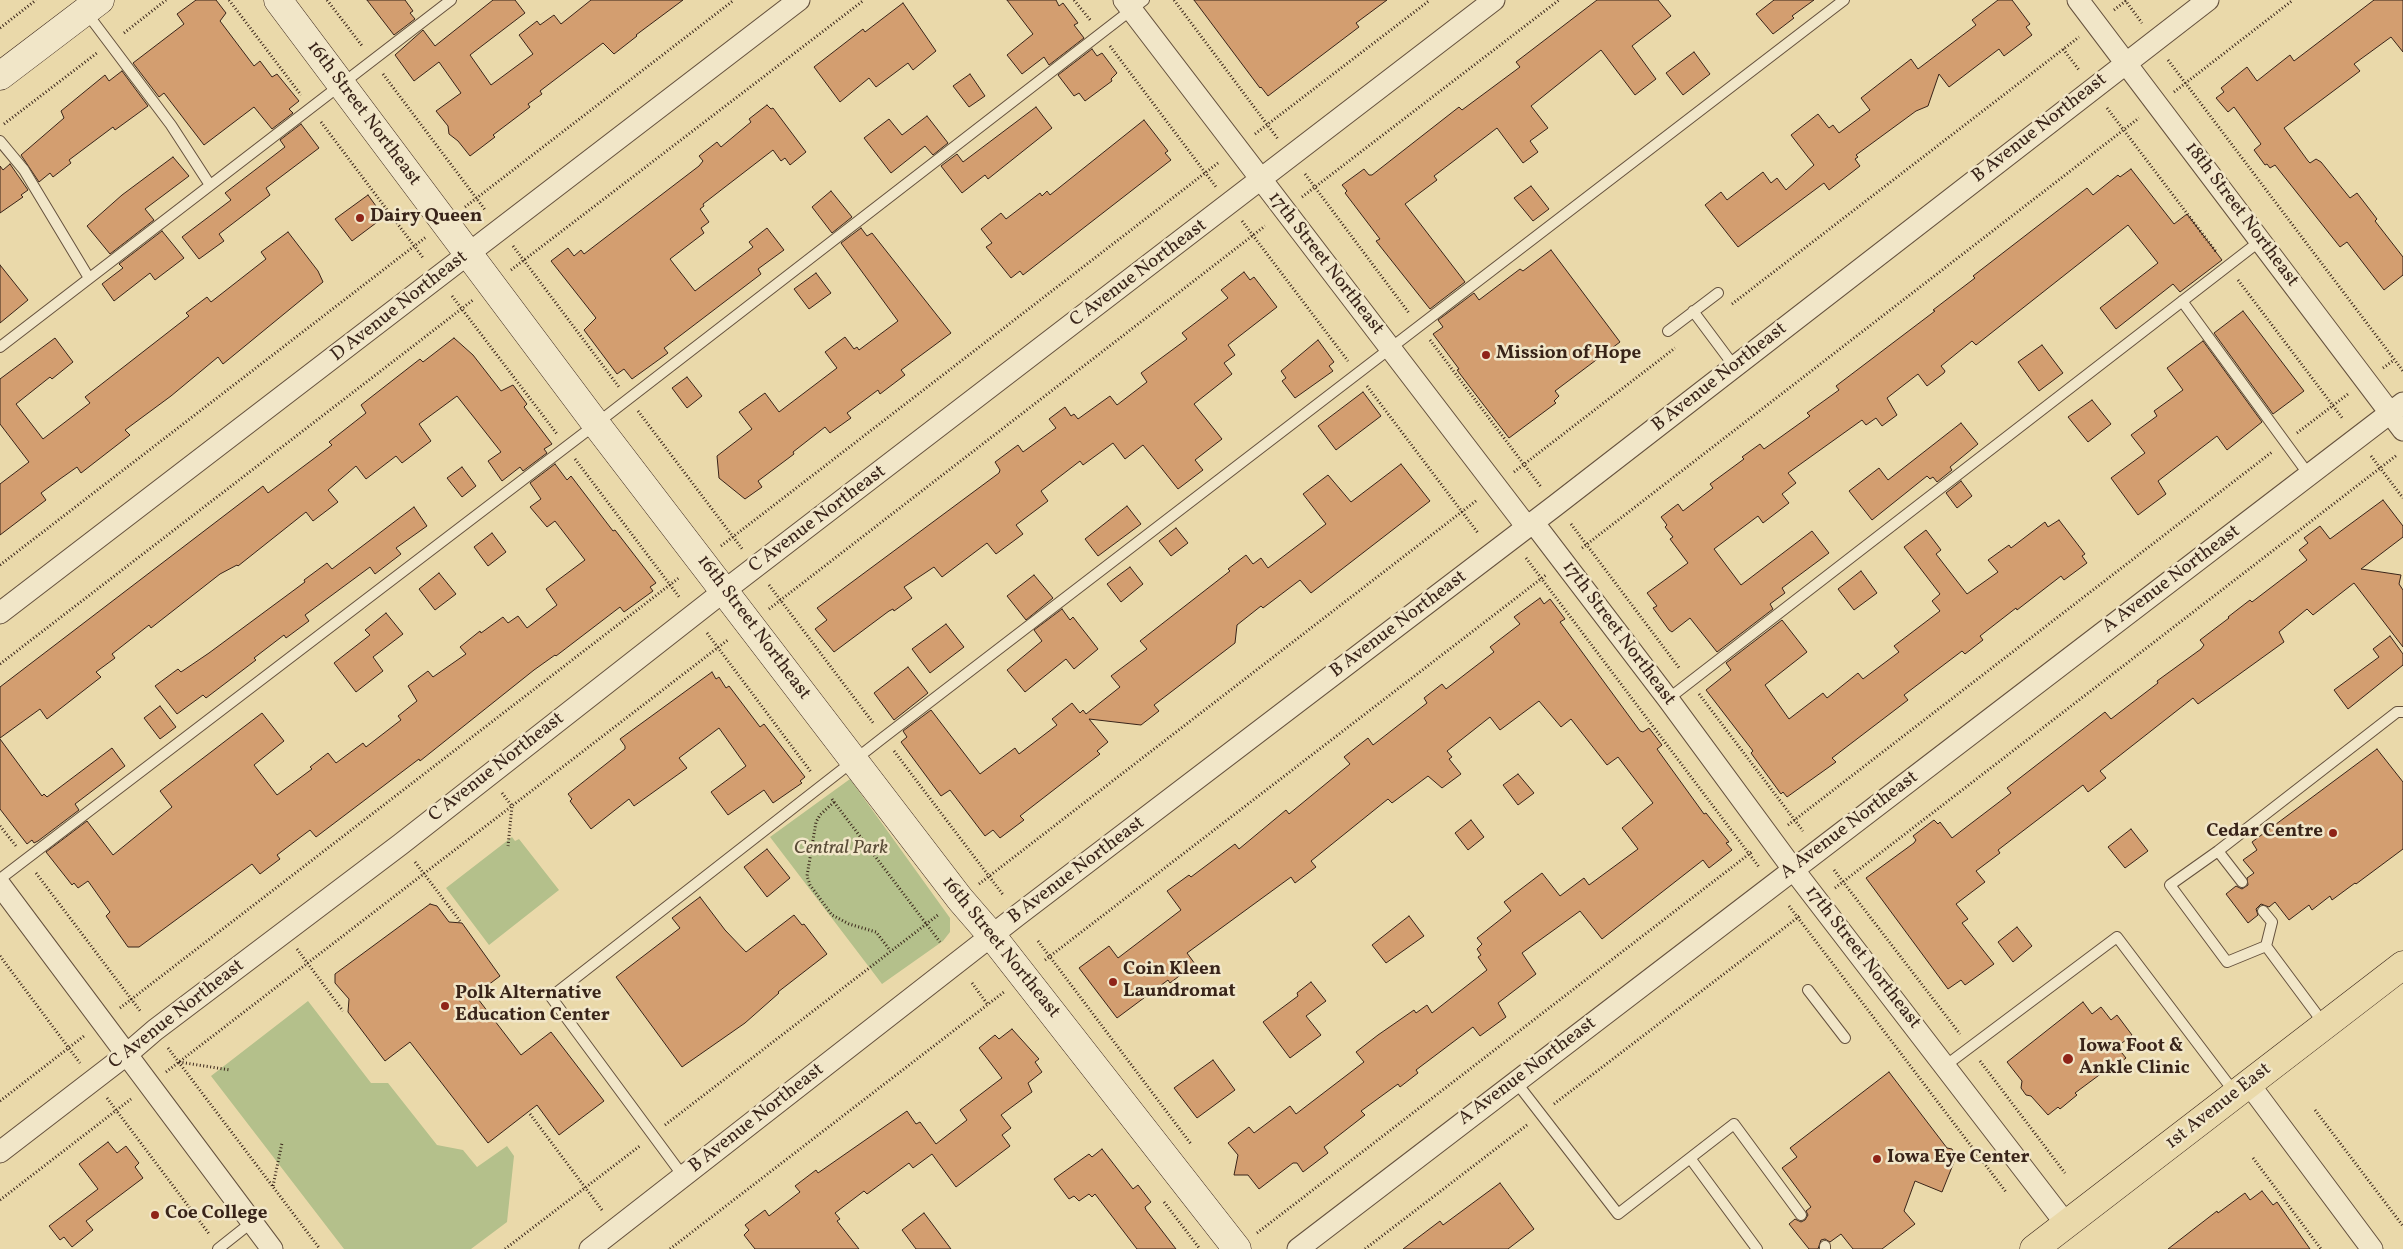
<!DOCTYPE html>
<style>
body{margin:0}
canvas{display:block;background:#ead9aa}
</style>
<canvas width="2403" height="1249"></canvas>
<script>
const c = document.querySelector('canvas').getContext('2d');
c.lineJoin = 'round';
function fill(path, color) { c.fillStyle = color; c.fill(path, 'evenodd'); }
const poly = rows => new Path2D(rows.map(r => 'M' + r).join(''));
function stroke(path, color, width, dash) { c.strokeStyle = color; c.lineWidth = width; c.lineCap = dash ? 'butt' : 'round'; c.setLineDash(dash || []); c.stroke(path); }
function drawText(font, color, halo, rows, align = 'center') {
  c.font = font + ' Vollkorn,serif'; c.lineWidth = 5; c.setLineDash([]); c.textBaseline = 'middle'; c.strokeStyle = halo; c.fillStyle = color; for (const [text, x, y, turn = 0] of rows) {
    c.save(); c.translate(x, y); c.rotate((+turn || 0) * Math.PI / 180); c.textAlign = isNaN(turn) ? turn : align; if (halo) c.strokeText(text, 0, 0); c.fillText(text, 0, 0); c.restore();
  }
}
fill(poly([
 [850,779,950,918,950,932,943,941,882,984,770,837],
 [512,837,515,841,519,839,559,890,489,945,446,888],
 [308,1001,371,1083,388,1083,437,1145,463,1150,477,1167,507,1146,514,1156,507,1222,471,1249,344,1249,211,1076]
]), '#b4c08b');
const building = poly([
 [196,0,216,0,226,13,220,21,254,66,260,61,272,77,277,74,299,101,289,109,293,113,272,129,254,107,204,145,164,93,159,97,133,63,184,24,177,14,196,0],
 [367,0,405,0,413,11,410,13,415,19,394,35,367,0],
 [493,0,515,0,525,13,470,55,491,85,533,54,519,35,537,21,540,25,554,15,561,24,591,0,683,0,636,35,637,36,614,54,603,43,540,91,542,94,528,104,530,107,493,135,495,137,470,156,458,141,449,134,448,126,436,111,461,93,439,62,414,81,395,55,423,30,435,46,493,0],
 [1007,0,1056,0,1059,6,1063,3,1078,23,1074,25,1084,38,1049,65,1044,57,1022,74,1007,55,1033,34,1007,0],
 [1194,0,1387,0,1356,23,1359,27,1268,96,1261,87,1260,88,1194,0],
 [1597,0,1658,0,1671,16,1632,46,1656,79,1635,95,1601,50,1531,106,1548,128,1530,141,1538,152,1523,163,1497,128,1434,176,1437,180,1405,204,1465,282,1430,309,1376,241,1380,239,1345,193,1347,191,1342,185,1364,169,1369,175,1372,175,1459,107,1462,110,1520,67,1516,62,1597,0],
 [1774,0,1814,0,1792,16,1794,18,1773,34,1756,14,1774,0],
 [1998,0,2012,0,2030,24,2026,27,2032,35,2004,56,1999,49,1949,87,1939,74,1928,106,1916,111,1856,155,1858,157,1855,159,1860,166,1829,190,1824,183,1738,247,1705,205,1721,192,1727,200,1763,172,1771,183,1777,178,1786,190,1814,165,1791,135,1818,114,1829,128,1833,125,1839,133,1870,110,1861,98,1911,59,1918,69,1976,25,1972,20,1998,0],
 [2374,0,2403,0,2403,52,2391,37,2354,64,2360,71,2284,128,2308,161,2310,163,2316,159,2321,162,2350,198,2357,193,2377,219,2375,221,2403,257,2403,275,2384,290,2347,242,2340,247,2275,165,2270,168,2267,164,2265,165,2254,150,2261,144,2234,107,2228,112,2216,98,2224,92,2221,88,2247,67,2257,81,2290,55,2294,61,2374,0],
 [903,3,936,51,913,70,908,63,876,87,869,78,840,102,814,67,863,29,865,32,903,3],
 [1092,49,1097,56,1102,53,1117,73,1111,79,1112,81,1085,101,1079,93,1074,96,1058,75,1092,49],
 [1694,52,1710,74,1683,95,1666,73,1694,52],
 [122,71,148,106,115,130,113,127,69,160,71,163,53,177,50,173,39,182,21,155,64,118,61,111,105,75,109,81,122,71],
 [970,74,985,96,969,107,953,86,970,74],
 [767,105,771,109,773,108,806,152,790,165,785,158,781,161,773,150,703,204,704,206,700,209,709,222,701,228,704,233,670,259,695,291,753,247,749,242,767,228,784,250,758,269,761,274,664,348,668,353,632,379,624,369,617,374,584,330,596,318,551,261,568,248,574,256,581,250,584,254,699,166,703,161,699,156,717,142,721,147,751,122,749,119,767,105],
 [1036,107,1052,128,988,179,985,175,962,193,941,166,957,154,963,162,1036,107],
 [927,116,948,143,933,155,925,146,891,173,864,138,889,119,902,135,927,116],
 [1144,120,1168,151,1165,153,1171,160,1023,275,1020,271,1011,278,986,247,992,243,981,229,1001,213,1006,219,1040,193,1042,196,1047,191,1050,195,1144,120],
 [301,124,319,148,266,188,270,195,219,234,224,241,199,259,182,237,231,200,225,193,285,147,280,140,301,124],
 [173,157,189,176,145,209,154,220,110,254,87,226,122,195,173,157],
 [10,164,28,190,21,195,23,197,0,213,0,166,3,170,10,164],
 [2131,169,2174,224,2187,214,2222,260,2180,292,2173,284,2116,329,2100,308,2158,263,2128,225,1976,345,1972,341,1941,366,1945,371,1944,373,1927,386,1918,374,1887,398,1897,415,1882,426,1876,418,1866,425,1862,420,1788,473,1796,483,1782,494,1789,503,1763,523,1758,516,1714,549,1741,585,1812,531,1829,553,1782,588,1785,593,1770,604,1773,609,1717,652,1690,618,1672,632,1669,630,1653,608,1657,606,1647,593,1688,563,1670,539,1673,537,1665,527,1667,525,1661,517,1678,504,1683,511,1713,488,1710,484,1744,459,1742,457,1760,444,1764,449,1810,416,1807,413,1839,390,1836,386,1935,311,1933,310,1975,278,1973,276,2087,188,2093,195,2118,175,2120,177,2131,169],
 [1531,186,1549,209,1533,221,1514,198,1531,186],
 [831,191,852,217,832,233,812,207,831,191],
 [368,195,384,217,352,241,335,219,368,195],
 [861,228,867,236,872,233,951,333,901,370,905,375,880,394,878,390,847,413,851,418,830,433,825,427,793,452,794,454,758,481,762,487,745,499,719,478,717,456,752,429,739,412,765,393,779,412,837,368,825,352,845,337,854,349,857,347,859,350,898,321,841,243,861,228],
 [162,231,184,258,155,280,150,273,114,301,102,284,123,268,119,264,162,231],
 [288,232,318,271,323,282,223,364,218,357,171,396,125,430,130,435,81,473,77,467,60,479,41,493,46,500,0,535,0,484,29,462,0,424,0,379,55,338,73,362,52,379,50,377,16,404,43,439,90,403,85,397,189,316,186,313,207,297,211,302,266,259,261,252,288,232],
 [1551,250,1620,342,1555,391,1559,396,1554,401,1556,403,1509,438,1457,370,1459,369,1433,334,1443,327,1438,320,1474,293,1479,300,1520,269,1523,271,1551,250],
 [0,265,28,300,0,323,0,265],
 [1244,272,1250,280,1254,277,1277,307,1228,345,1235,355,1224,363,1232,374,1194,404,1222,439,1195,460,1203,470,1178,489,1143,445,1125,459,1113,443,1083,465,1080,461,1041,491,1048,501,1016,525,1023,534,996,554,987,543,942,577,934,567,904,587,912,598,894,611,893,609,889,611,834,652,815,629,827,620,817,608,999,473,1000,470,995,462,1018,445,1023,452,1056,428,1049,419,1065,407,1071,416,1074,414,1078,419,1110,396,1117,405,1147,382,1141,373,1187,339,1182,333,1228,298,1221,290,1244,272],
 [816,273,831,293,809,309,794,289,816,273],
 [2243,311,2304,391,2273,414,2214,333,2243,311],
 [454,338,473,355,501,391,513,385,527,404,524,407,552,444,544,449,547,453,523,471,520,467,502,481,488,461,501,452,457,396,419,424,431,441,402,463,396,456,366,479,356,466,328,490,338,502,313,521,306,512,238,566,237,565,220,574,151,628,149,625,112,654,115,658,96,672,101,677,47,719,40,709,0,738,0,687,263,486,268,493,332,445,329,442,366,413,361,405,420,359,423,362,454,338],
 [1318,340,1334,362,1329,366,1333,371,1295,398,1282,381,1286,378,1281,371,1318,340],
 [2203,341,2262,422,2227,450,2217,436,2158,481,2166,494,2138,515,2111,478,2145,453,2131,435,2157,416,2154,411,2183,390,2167,368,2203,341],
 [2042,345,2063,373,2039,391,2018,362,2042,345],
 [687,377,702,396,687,408,672,388,687,377],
 [1363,392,1381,416,1336,450,1318,426,1363,392],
 [2092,400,2111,424,2088,442,2068,417,2092,400],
 [1961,423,1978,444,1950,467,1952,470,1937,482,1933,477,1930,479,1927,476,1872,520,1849,491,1879,468,1888,480,1961,423],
 [555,464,567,480,571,476,613,531,615,530,656,583,650,587,653,591,624,612,620,607,556,656,555,655,534,670,420,761,419,759,316,837,310,830,277,855,280,859,260,874,252,864,139,947,128,947,106,916,110,912,88,881,78,888,74,883,72,885,46,852,87,821,113,855,172,807,160,791,262,713,284,741,254,765,277,795,312,769,310,767,328,753,336,763,363,743,366,747,401,720,398,716,417,701,408,686,428,671,433,677,466,654,460,647,480,631,481,633,503,617,508,623,518,616,527,628,557,605,546,589,585,560,555,521,547,527,530,507,541,499,530,483,555,464],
 [1401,464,1430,501,1311,593,1300,580,1263,608,1261,606,1237,625,1235,643,1154,705,1159,711,1141,725,1089,719,1108,742,1097,751,1100,754,1020,816,1024,820,1000,838,993,830,985,836,950,790,941,796,901,742,907,737,903,731,931,710,980,774,1015,748,1019,754,1057,725,1052,719,1072,703,1080,713,1083,710,1086,714,1120,687,1111,676,1147,649,1140,641,1230,571,1228,569,1246,555,1253,564,1261,558,1268,568,1326,524,1303,494,1328,475,1351,502,1401,464],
 [462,467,476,486,462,497,447,478,462,467],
 [1961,481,1972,496,1957,508,1946,493,1961,481],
 [2383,500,2403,526,2403,537,2361,569,2401,575,2399,584,2403,590,2403,647,2354,583,2313,615,2307,609,2279,632,2284,642,2198,704,2193,698,2100,771,2106,778,2088,792,2083,785,1998,850,2000,853,1976,871,1985,882,1956,904,1968,919,1962,923,1994,964,1965,985,1961,980,1948,989,1866,878,1914,843,1916,840,1913,836,1934,820,1938,824,1940,822,1952,838,2011,793,2007,788,2105,712,2111,719,2158,683,2157,681,2201,649,2204,645,2200,640,2229,618,2228,617,2250,600,2252,602,2307,560,2299,550,2308,543,2304,538,2320,526,2330,539,2383,500],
 [1127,506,1141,524,1098,556,1085,539,1127,506],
 [414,507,427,526,396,548,401,554,375,574,370,567,305,615,309,621,286,638,284,635,254,658,256,660,206,698,203,695,177,714,155,686,178,669,181,672,209,653,305,582,304,580,327,563,332,569,414,507],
 [2059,520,2085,554,2082,556,2087,563,2064,580,2061,576,2017,610,2016,608,1980,636,1983,640,1965,654,1962,651,1904,695,1908,700,1832,758,1836,762,1787,797,1783,792,1781,794,1751,753,1753,751,1706,690,1731,670,1726,663,1782,620,1807,652,1765,685,1789,719,1823,693,1827,698,1858,673,1863,679,1899,652,1894,646,1940,611,1932,601,1940,594,1904,547,1926,530,1941,550,1936,554,1967,594,1998,572,1988,560,2009,545,2011,548,2045,522,2048,527,2059,520],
 [1176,528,1188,543,1171,556,1159,541,1176,528],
 [492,533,506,552,488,566,474,547,492,533],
 [1130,567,1143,584,1121,602,1107,584,1130,567],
 [1861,571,1877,593,1854,610,1838,589,1861,571],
 [439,573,456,594,435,610,419,589,439,573],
 [1034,575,1053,598,1026,620,1007,596,1034,575],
 [1540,598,1544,604,1550,599,1565,619,1560,622,1640,731,1643,732,1649,728,1662,745,1657,749,1704,814,1706,813,1729,842,1726,843,1732,850,1709,868,1703,860,1602,939,1580,911,1522,953,1536,974,1498,1003,1506,1017,1480,1036,1473,1027,1416,1070,1418,1073,1400,1087,1398,1084,1361,1111,1365,1115,1324,1147,1328,1153,1303,1172,1297,1163,1293,1163,1259,1189,1248,1175,1234,1175,1238,1155,1228,1143,1249,1127,1254,1133,1290,1106,1296,1114,1364,1062,1356,1052,1378,1035,1414,1010,1416,1013,1427,1005,1432,1013,1487,970,1478,957,1481,955,1477,949,1482,944,1477,938,1511,911,1504,902,1542,873,1560,896,1584,878,1589,885,1638,849,1622,828,1653,803,1618,757,1607,765,1571,719,1561,727,1539,701,1500,730,1490,717,1447,751,1452,757,1449,759,1461,774,1442,788,1428,776,1392,803,1388,799,1311,861,1316,867,1295,883,1291,877,1187,953,1195,964,1170,983,1168,980,1117,1018,1079,968,1109,946,1118,958,1181,910,1167,891,1189,875,1191,877,1235,844,1239,849,1286,810,1289,814,1350,764,1344,757,1368,738,1373,745,1427,703,1424,698,1442,684,1446,689,1494,652,1490,647,1520,624,1514,617,1540,598],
 [1062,609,1070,620,1073,617,1098,649,1074,669,1066,659,1025,692,1007,670,1042,641,1034,630,1062,609],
 [386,613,403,634,373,657,383,671,356,692,334,663,370,635,365,630,386,613],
 [946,624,964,647,930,673,912,649,946,624],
 [2390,636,2403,654,2403,665,2348,709,2334,690,2379,657,2373,649,2390,636],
 [908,667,928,693,894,720,874,693,908,667],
 [712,672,716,679,719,677,726,688,729,686,760,727,764,724,805,777,800,781,802,783,773,803,764,790,728,815,711,792,746,766,719,728,679,758,687,768,634,806,629,799,591,829,570,801,572,799,568,794,625,749,625,746,620,739,712,672],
 [160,706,176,727,160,739,144,718,160,706],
 [0,739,42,796,44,794,47,797,112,748,125,766,75,804,79,810,38,841,34,843,32,840,27,844,0,809,0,739],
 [2377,749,2403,782,2403,849,2356,884,2355,883,2332,900,2330,896,2312,910,2309,905,2289,920,2275,902,2269,907,2261,904,2256,909,2258,915,2248,923,2226,894,2236,886,2242,889,2248,885,2247,878,2254,873,2243,860,2257,850,2252,842,2377,749],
 [1518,774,1534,793,1518,805,1503,785,1518,774],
 [1471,820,1484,837,1468,850,1455,833,1471,820],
 [2131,829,2148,851,2125,868,2108,847,2131,829],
 [767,849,790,878,767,897,744,867,767,849],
 [700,897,725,930,746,952,794,915,802,925,804,924,827,954,778,992,779,993,745,1023,682,1067,616,977,680,928,672,918,700,897],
 [430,904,437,906,449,922,462,923,500,976,475,995,521,1055,551,1032,604,1101,559,1135,537,1105,488,1143,410,1042,385,1061,348,1012,349,999,335,983,335,974,430,904],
 [1409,916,1424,936,1386,963,1372,945,1409,916],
 [2017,927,2032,946,2013,962,1998,942,2017,927],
 [1311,982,1326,1001,1306,1016,1321,1035,1290,1058,1263,1022,1298,996,1297,993,1311,982],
 [2083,1002,2092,1014,2101,1007,2111,1020,2117,1015,2132,1035,2117,1047,2126,1058,2108,1072,2106,1070,2075,1093,2077,1095,2060,1109,2058,1107,2048,1115,2031,1096,2026,1095,2021,1088,2022,1081,2007,1062,2083,1002],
 [1012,1029,1039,1059,1035,1062,1042,1072,1028,1083,1032,1092,1001,1115,1011,1128,1002,1135,1010,1146,956,1187,932,1154,913,1168,909,1163,867,1194,864,1191,835,1213,840,1219,837,1221,859,1249,755,1249,744,1235,749,1230,745,1225,765,1210,769,1216,800,1192,795,1186,816,1170,818,1173,907,1111,916,1124,920,1122,936,1144,967,1120,960,1110,1002,1078,979,1048,995,1035,999,1039,1012,1029],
 [1213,1060,1235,1090,1197,1118,1174,1088,1213,1060],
 [1889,1072,1947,1148,1952,1149,1956,1157,1942,1192,1915,1181,1904,1211,1915,1224,1882,1249,1853,1249,1841,1234,1830,1242,1825,1239,1821,1240,1818,1249,1809,1249,1789,1224,1795,1219,1801,1222,1805,1220,1808,1215,1806,1211,1811,1207,1782,1168,1797,1157,1790,1148,1889,1072],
 [108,1142,117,1153,126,1146,139,1163,135,1167,143,1178,86,1221,93,1230,72,1247,64,1237,60,1240,49,1226,98,1189,79,1164,108,1142],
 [1102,1149,1133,1189,1138,1185,1151,1202,1145,1207,1146,1210,1176,1249,1137,1249,1095,1194,1092,1197,1089,1194,1079,1201,1074,1196,1069,1199,1054,1179,1089,1154,1092,1157,1102,1149],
 [1500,1183,1534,1229,1508,1249,1403,1249,1440,1221,1443,1225,1500,1183],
 [2262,1191,2273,1205,2277,1202,2310,1249,2168,1249,2217,1211,2218,1213,2245,1193,2250,1200,2262,1191],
 [924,1213,951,1249,916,1249,902,1230,924,1213]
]);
fill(building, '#d39e70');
stroke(building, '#392419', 1);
const lane = poly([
 [86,12,171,125,210,185],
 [0,141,24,170,89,278],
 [2182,301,2309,475],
 [1693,311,1734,366],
 [1668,331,1718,293],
 [0,347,451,0],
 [1668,699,2260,241],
 [2218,851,2242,882],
 [0,879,596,424,1144,0],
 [2263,911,2272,922,2266,946],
 [1808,990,1845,1038],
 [2324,1024,2266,946,2227,962,2170,885,2218,851,2397,712,2403,712],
 [1945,1066,2117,937,2235,1093],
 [1516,1082,1618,1214,1734,1124,1801,1215],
 [1690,1158,1757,1249],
 [683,1176,551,997,884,737,1844,0],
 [1825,1246,1825,1249],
 [218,1249,252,1222]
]);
const street = poly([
 [1124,0,1527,527],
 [2078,0,2403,430],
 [1533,522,1668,699,1793,869,2066,1224],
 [0,613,799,0],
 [0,885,272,1249],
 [2249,1084,2372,1249],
 [0,1152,126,1055,155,1030,401,844,724,591,1494,0],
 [590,1249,1018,915,1556,505,2208,0],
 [1298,1249,2403,403]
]);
const secondary = poly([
 [278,0,596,424,960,899,992,936,1237,1249],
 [0,76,100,0]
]);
const primary = poly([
 [2034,1249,2403,965]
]);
stroke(lane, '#65513d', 12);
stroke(street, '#65513d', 23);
stroke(secondary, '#392419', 29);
stroke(primary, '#392419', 29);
stroke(poly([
 [229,0,301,95],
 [327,0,363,47],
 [1074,0,1091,21],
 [1174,0,1278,139],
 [2125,0,2142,23],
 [2114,10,2127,0],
 [0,28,36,0],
 [124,33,166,0],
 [1110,46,1216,187],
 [2063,49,2079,70],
 [2168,60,2403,371],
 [383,74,486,211],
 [2174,92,2293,0],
 [2107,108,2217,253],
 [321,122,424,259],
 [4,124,97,53],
 [1255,134,1430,0],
 [1305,174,1409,313],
 [1302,197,1559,0],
 [465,207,734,0],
 [1242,221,1348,361],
 [513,246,619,387],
 [511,270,864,0],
 [2238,280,2343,419],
 [452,296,557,434],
 [1732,304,2079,37],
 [1430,340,1541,487],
 [2383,368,2394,360],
 [1367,386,1478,533],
 [638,411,743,550],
 [2297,433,2348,394],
 [2371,456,2403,498],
 [575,459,680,598],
 [1514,472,1675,348],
 [1571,524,1680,669],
 [721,546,1218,163],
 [1582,548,2139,118],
 [1526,558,1759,867],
 [0,565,426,237],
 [769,585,874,724],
 [769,609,1265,226],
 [707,633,811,772],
 [0,664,473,300],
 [1699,694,1803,831],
 [894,751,1004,896],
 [502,793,512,806,508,846],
 [832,799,834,802,820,815,816,822,807,876,810,885,832,915,849,924,876,932,889,949],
 [834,802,940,942],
 [1788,825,2272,452],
 [0,826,16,846],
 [415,862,460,921],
 [1834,870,1960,1034],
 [36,873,141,1012],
 [979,884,1477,500],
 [1835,888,2397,455],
 [1789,906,2006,1192],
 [1038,941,1191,1144],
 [297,949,343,1011],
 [0,956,80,1063],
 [1045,960,1546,575],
 [972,983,988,1005],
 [120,1008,680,577],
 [168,1048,320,1249],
 [1980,1061,2065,1173],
 [179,1062,230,1070],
 [166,1072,729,639],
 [107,1098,210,1235],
 [0,1101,84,1036],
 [1554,1104,1801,915],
 [2315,1110,2403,1226],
 [530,1114,602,1210],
 [665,1125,938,915],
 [2253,1158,2321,1249],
 [273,1186,282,1143],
 [0,1200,131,1099],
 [1164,1202,1200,1249],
 [1257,1233,1753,851],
 [505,1249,641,1145],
 [670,1249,1004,992],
 [1365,1249,1527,1125]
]), '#392419', 3, [1, 2.5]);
stroke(lane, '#f1e6c8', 10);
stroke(street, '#f1e6c8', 21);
stroke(secondary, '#f1e6c8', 28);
stroke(primary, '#ead9aa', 28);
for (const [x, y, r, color] of [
 [360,218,5,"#8f2418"],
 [1486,355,5,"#8f2418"],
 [2333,833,5,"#8f2418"],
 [1113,982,5,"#8f2418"],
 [445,1006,5,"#8f2418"],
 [2068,1059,6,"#8f2418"],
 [1877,1159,5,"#8f2418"],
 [155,1215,5,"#8f2418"]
]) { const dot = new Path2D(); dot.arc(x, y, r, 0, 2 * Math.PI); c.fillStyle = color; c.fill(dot); stroke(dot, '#f1e6c8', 2); }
drawText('19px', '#392419', '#f1e6c8', [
 ["16th Street Northeast",363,114,53],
 ["B Avenue Northeast",2040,129,-38],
 ["18th Street Northeast",2241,215,53],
 ["17th Street Northeast",1325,264,52],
 ["C Avenue Northeast",1139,274,-37],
 ["D Avenue Northeast",400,307,-38],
 ["B Avenue Northeast",1720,378,-38],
 ["C Avenue Northeast",818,520,-37],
 ["A Avenue Northeast",2172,580,-37],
 ["B Avenue Northeast",1399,625,-37],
 ["16th Street Northeast",753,628,53],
 ["17th Street Northeast",1618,634,53],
 ["C Avenue Northeast",497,768,-38],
 ["A Avenue Northeast",1850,826,-37],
 ["B Avenue Northeast",1077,871,-37],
 ["16th Street Northeast",1000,948,51],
 ["17th Street Northeast",1862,958,52],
 ["C Avenue Northeast",177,1015,-38],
 ["A Avenue Northeast",1528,1072,-37],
 ["1st Avenue East",2219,1107,-38],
 ["B Avenue Northeast",757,1119,-38]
]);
drawText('bold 19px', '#392419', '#f1e6c8', [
 ["Dairy Queen",370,218],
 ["Mission of Hope",1496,355],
 ["Cedar Centre",2323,833,"right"],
 ["Coin Kleen",1123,971],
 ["Laundromat",1123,993],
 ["Polk Alternative",455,995],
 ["Education Center",455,1017],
 ["Iowa Foot &",2079,1048],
 ["Ankle Clinic",2079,1070],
 ["Iowa Eye Center",1887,1159],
 ["Coe College",165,1215]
], 'left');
drawText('italic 19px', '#584b36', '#f1e6c8', [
 ["Central Park",841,850]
]);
</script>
